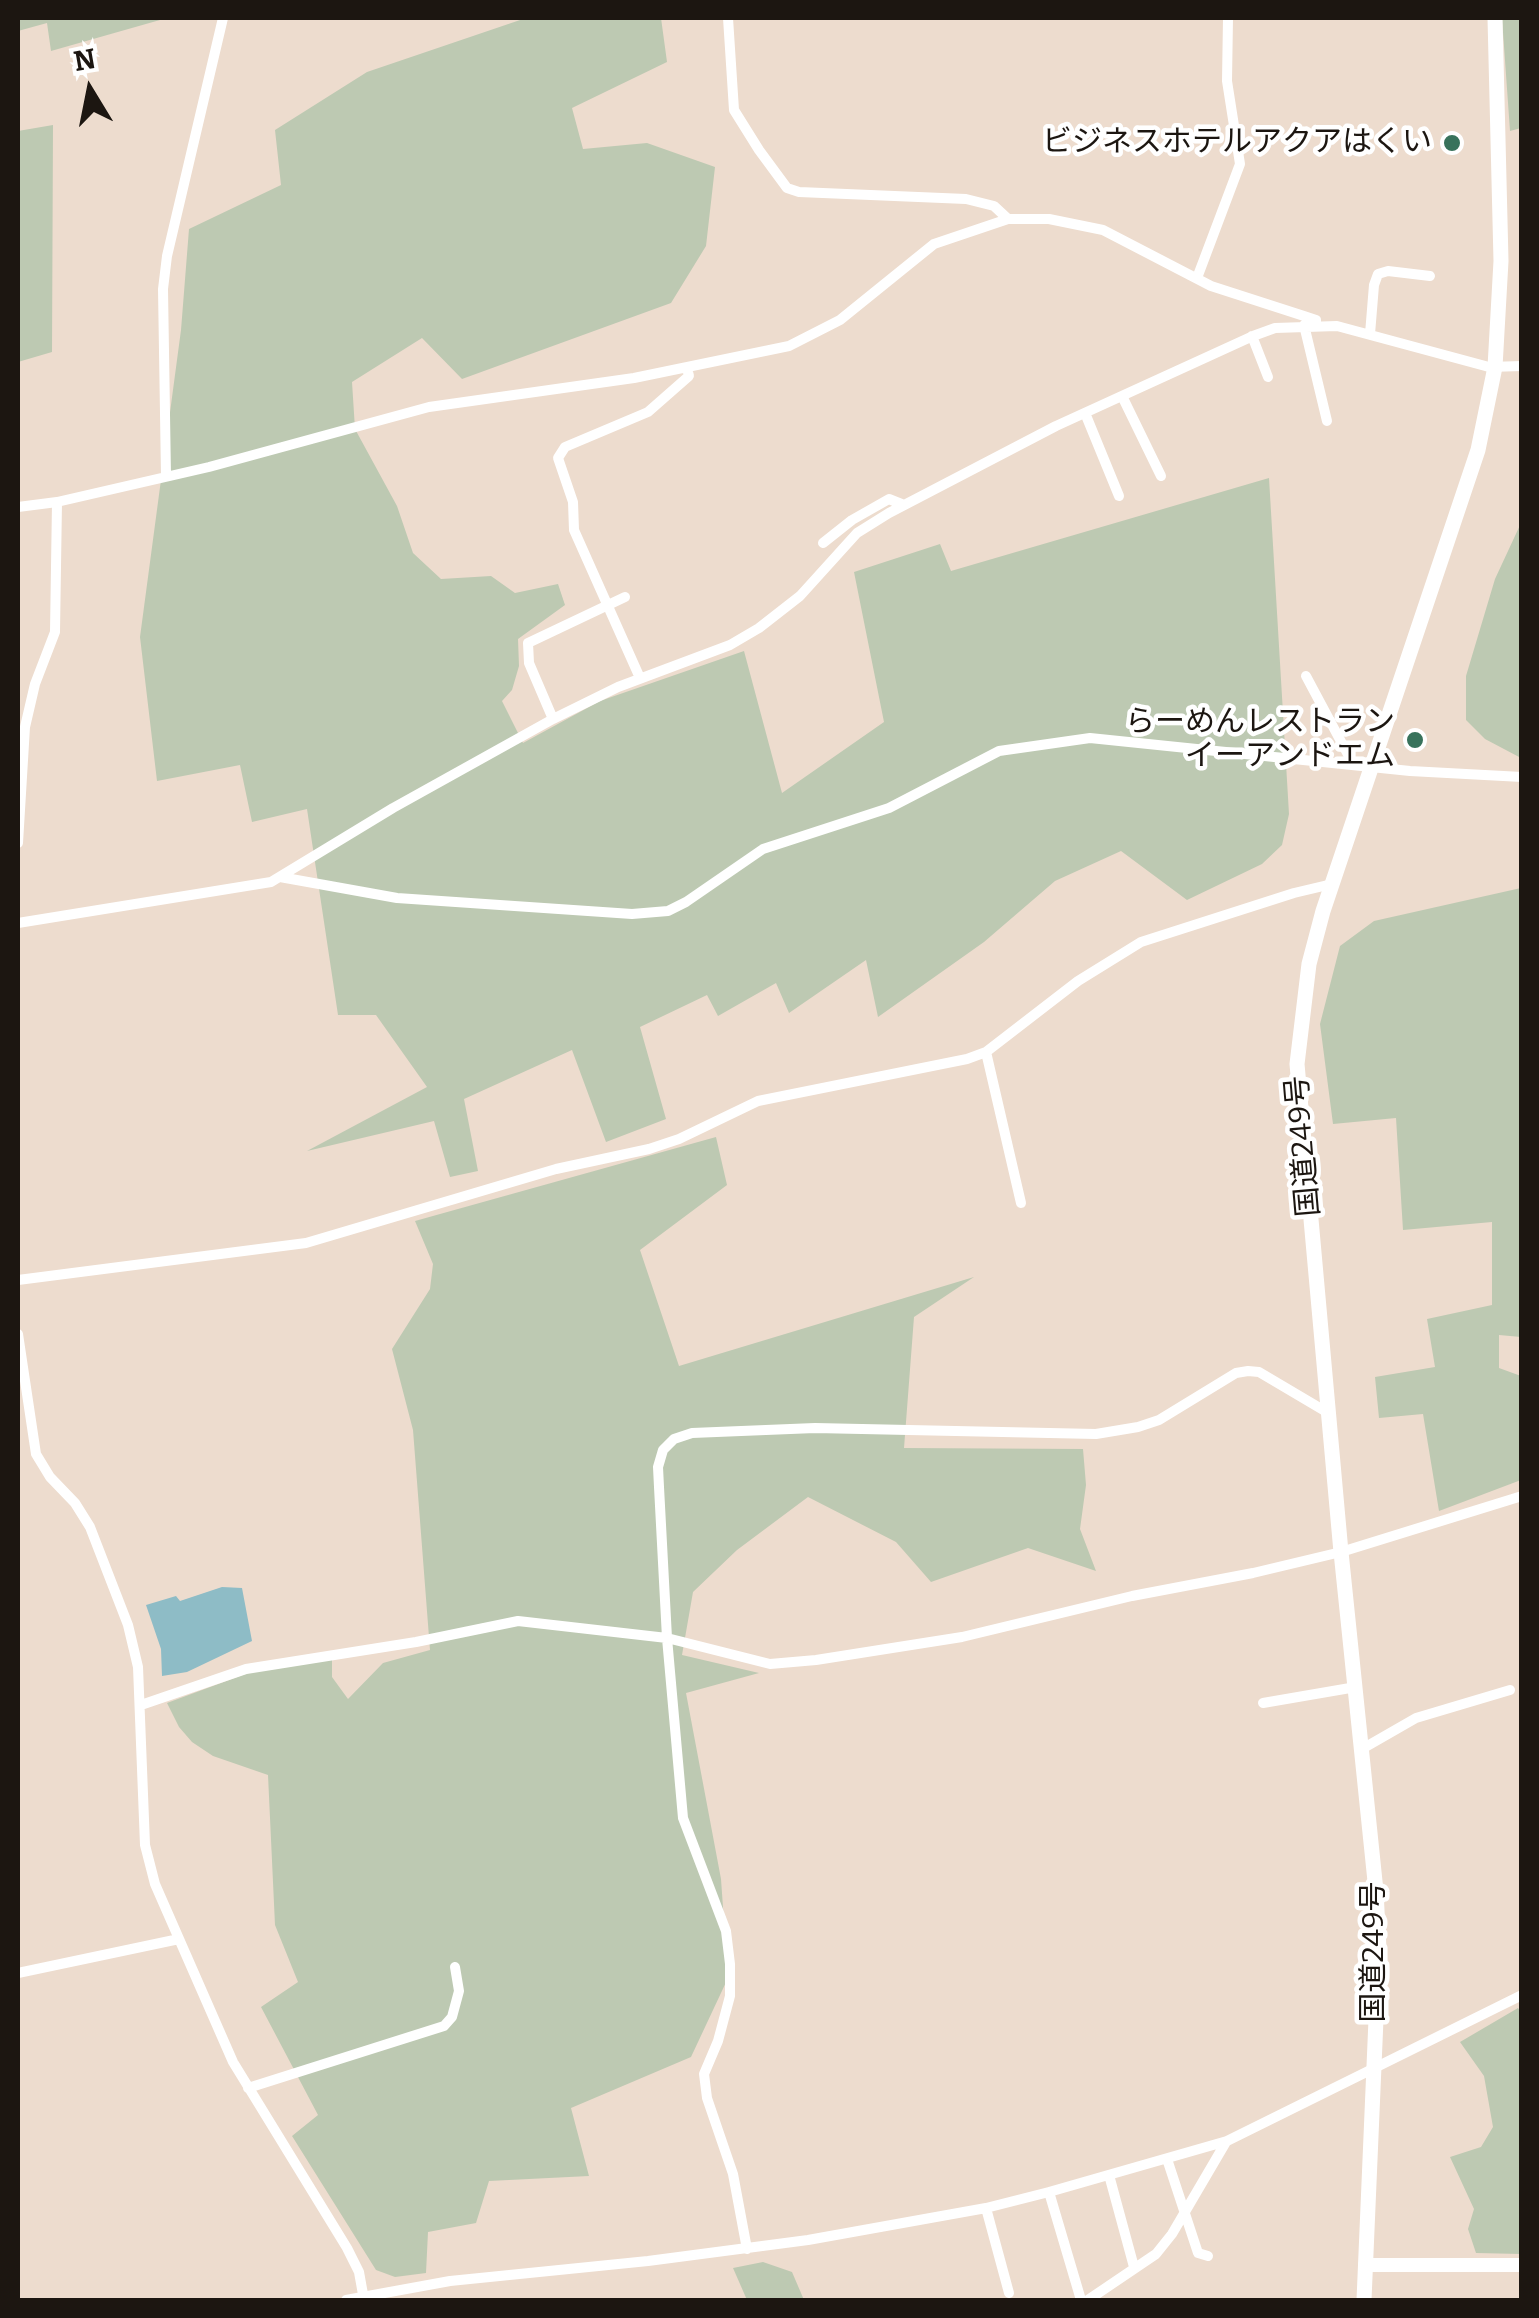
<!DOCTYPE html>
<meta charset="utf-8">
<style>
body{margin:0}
#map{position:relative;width:1539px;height:2318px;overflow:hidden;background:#eddcce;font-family:Bitter,serif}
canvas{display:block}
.frame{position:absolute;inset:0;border:20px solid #1c1611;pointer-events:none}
.north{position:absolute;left:40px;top:40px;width:100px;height:100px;-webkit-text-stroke:8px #fff;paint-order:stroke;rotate:350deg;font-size:28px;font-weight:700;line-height:40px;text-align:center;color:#1c1611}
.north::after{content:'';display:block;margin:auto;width:35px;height:45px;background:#1c1611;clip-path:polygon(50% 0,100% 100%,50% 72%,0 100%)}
</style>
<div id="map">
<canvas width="1539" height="2318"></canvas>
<div class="frame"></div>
<div class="north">N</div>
</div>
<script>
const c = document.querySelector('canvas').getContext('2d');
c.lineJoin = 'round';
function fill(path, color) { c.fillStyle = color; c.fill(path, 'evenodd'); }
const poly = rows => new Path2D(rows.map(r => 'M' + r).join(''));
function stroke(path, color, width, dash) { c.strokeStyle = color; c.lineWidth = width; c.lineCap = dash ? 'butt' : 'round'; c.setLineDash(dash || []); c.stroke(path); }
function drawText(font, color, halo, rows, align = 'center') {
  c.font = font + ' Bitter,"Noto Sans JP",serif'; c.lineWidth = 9; c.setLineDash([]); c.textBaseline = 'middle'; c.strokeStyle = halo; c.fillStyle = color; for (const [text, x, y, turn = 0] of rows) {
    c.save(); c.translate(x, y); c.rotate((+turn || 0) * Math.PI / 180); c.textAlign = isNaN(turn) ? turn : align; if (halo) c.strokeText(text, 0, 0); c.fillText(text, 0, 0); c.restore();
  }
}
fill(poly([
 [18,18,167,18,51,51,47,23,18,31],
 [526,18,661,18,667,62,572,108,583,149,647,143,715,167,706,246,671,303,462,379,422,338,352,382,355,429,397,506,413,553,441,579,491,576,515,593,558,584,565,605,518,639,519,666,512,690,502,701,523,743,600,701,744,651,782,793,884,722,854,572,940,544,951,571,1269,478,1289,814,1282,845,1262,864,1187,900,1121,851,1055,881,984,942,878,1017,866,960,789,1013,776,983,718,1016,707,995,640,1027,666,1119,606,1142,572,1050,464,1099,478,1171,450,1177,434,1121,307,1151,427,1087,376,1015,338,1015,307,809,252,822,240,765,157,781,140,637,181,330,189,229,281,185,275,130,367,72],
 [1502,18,1521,18,1521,128,1510,131],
 [53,125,52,352,18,362,18,131],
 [1521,523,1521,758,1485,739,1466,720,1466,676,1495,579],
 [1521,888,1521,1337,1499,1335,1499,1368,1521,1376,1521,1480,1439,1511,1423,1414,1379,1418,1375,1377,1435,1367,1427,1319,1492,1305,1492,1222,1403,1230,1396,1118,1333,1124,1320,1024,1340,946,1374,921],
 [716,1137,727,1185,640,1250,679,1366,974,1277,914,1317,904,1448,1083,1449,1086,1485,1080,1529,1096,1571,1028,1548,931,1582,896,1542,808,1497,737,1550,693,1592,682,1655,759,1673,686,1693,721,1879,728,1978,691,2057,571,2108,589,2176,489,2181,476,2223,428,2232,426,2273,395,2277,376,2270,292,2136,318,2115,261,2007,298,1982,275,1925,268,1775,213,1756,192,1742,179,1727,167,1703,248,1673,332,1659,332,1677,348,1699,383,1663,430,1650,413,1430,392,1349,430,1289,433,1264,415,1221],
 [1518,2008,1522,2014,1521,2254,1476,2253,1468,2229,1474,2209,1450,2157,1481,2147,1493,2127,1484,2076,1460,2042],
 [763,2262,792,2272,804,2300,747,2300,733,2268]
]), '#bdc9b2');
fill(poly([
 [222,1587,242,1588,252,1641,187,1672,162,1676,161,1649,146,1605,176,1596,180,1601]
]), '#8ebcc6');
stroke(poly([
 [728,18,734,110,759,150,787,188,799,192,966,199,994,206,1008,219],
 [1197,278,1240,164,1227,81,1228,18],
 [1304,325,1327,421],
 [1370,334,1374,285,1378,274,1388,271,1430,276],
 [1252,336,1268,377],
 [1122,396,1161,476],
 [1085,413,1119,496],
 [166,476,163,289,167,256,223,18],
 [18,507,57,502,209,467,429,407,634,378,789,346,840,320,934,244,1008,219,1049,219,1103,230,1211,286,1304,316,1316,320,1316,323],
 [823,543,852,520,889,499,904,505],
 [1306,676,1353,764],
 [640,678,574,530,573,502,558,458,565,447,648,412,689,376,687,368],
 [553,719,529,663,528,643,625,597],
 [18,843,25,727,35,684,55,632,57,502],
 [280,877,397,898,632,914,668,911,686,902,763,849,889,808,999,751,1090,738,1410,771,1522,777],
 [18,923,271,882,393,808,553,719,618,687,730,645,759,628,800,596,857,533,889,513,1056,426,1253,336,1275,328,1337,326,1489,367,1522,366],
 [986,1052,1021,1203],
 [18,1280,306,1243,556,1169,649,1149,679,1139,758,1101,967,1059,986,1052,1078,981,1141,942,1294,893,1332,884],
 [18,1334,36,1454,50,1477,75,1503,90,1527,128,1625,138,1667,145,1845,155,1884,233,2062,347,2248,359,2272,364,2300],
 [1263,1703,1356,1687],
 [141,1705,246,1669,416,1642,518,1621,667,1638,770,1664,816,1660,962,1637,1132,1596,1253,1573,1341,1552,1522,1496],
 [1362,1749,1416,1718,1510,1690],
 [18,1973,179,1939],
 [248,2088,444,2026,452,2017,459,1991,455,1967],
 [1167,2159,1198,2253,1208,2256],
 [1109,2175,1134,2267],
 [1049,2192,1081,2300],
 [986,2208,1009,2293],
 [747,2249,733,2174,707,2098,704,2074,718,2041,730,1996,730,1964,726,1931,683,1818,667,1638,659,1487,658,1467,663,1450,674,1439,692,1433,815,1428,1096,1434,1138,1427,1159,1420,1236,1373,1248,1371,1259,1372,1330,1414],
 [346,2300,450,2281,648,2261,808,2240,986,2208,1049,2192,1227,2141,1522,1995],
 [1088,2300,1156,2254,1172,2234,1226,2142]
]), '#fff', 10);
stroke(poly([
 [1365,2265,1522,2265]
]), '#fff', 14);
stroke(poly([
 [1364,2300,1379,1949,1376,1891,1341,1552,1297,1064,1309,964,1323,911,1478,450,1495,367,1501,261,1495,18]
]), '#fff', 15);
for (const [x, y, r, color] of [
 [1452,143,10,"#38725b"],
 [1415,740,10,"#38725b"]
]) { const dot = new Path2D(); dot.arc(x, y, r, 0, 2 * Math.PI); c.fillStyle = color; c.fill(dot); stroke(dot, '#fff', 4); }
drawText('30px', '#1c1611', '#fff', [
 ["ビジネスホテルアクアはくい",1432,143],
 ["らーめんレストラン",1395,723],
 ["イーアンドエム",1395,757]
], 'right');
drawText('30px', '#1c1611', '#fff', [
 ["国道249号",1304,1146,-95],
 ["国道249号",1375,1952,-90]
]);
</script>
